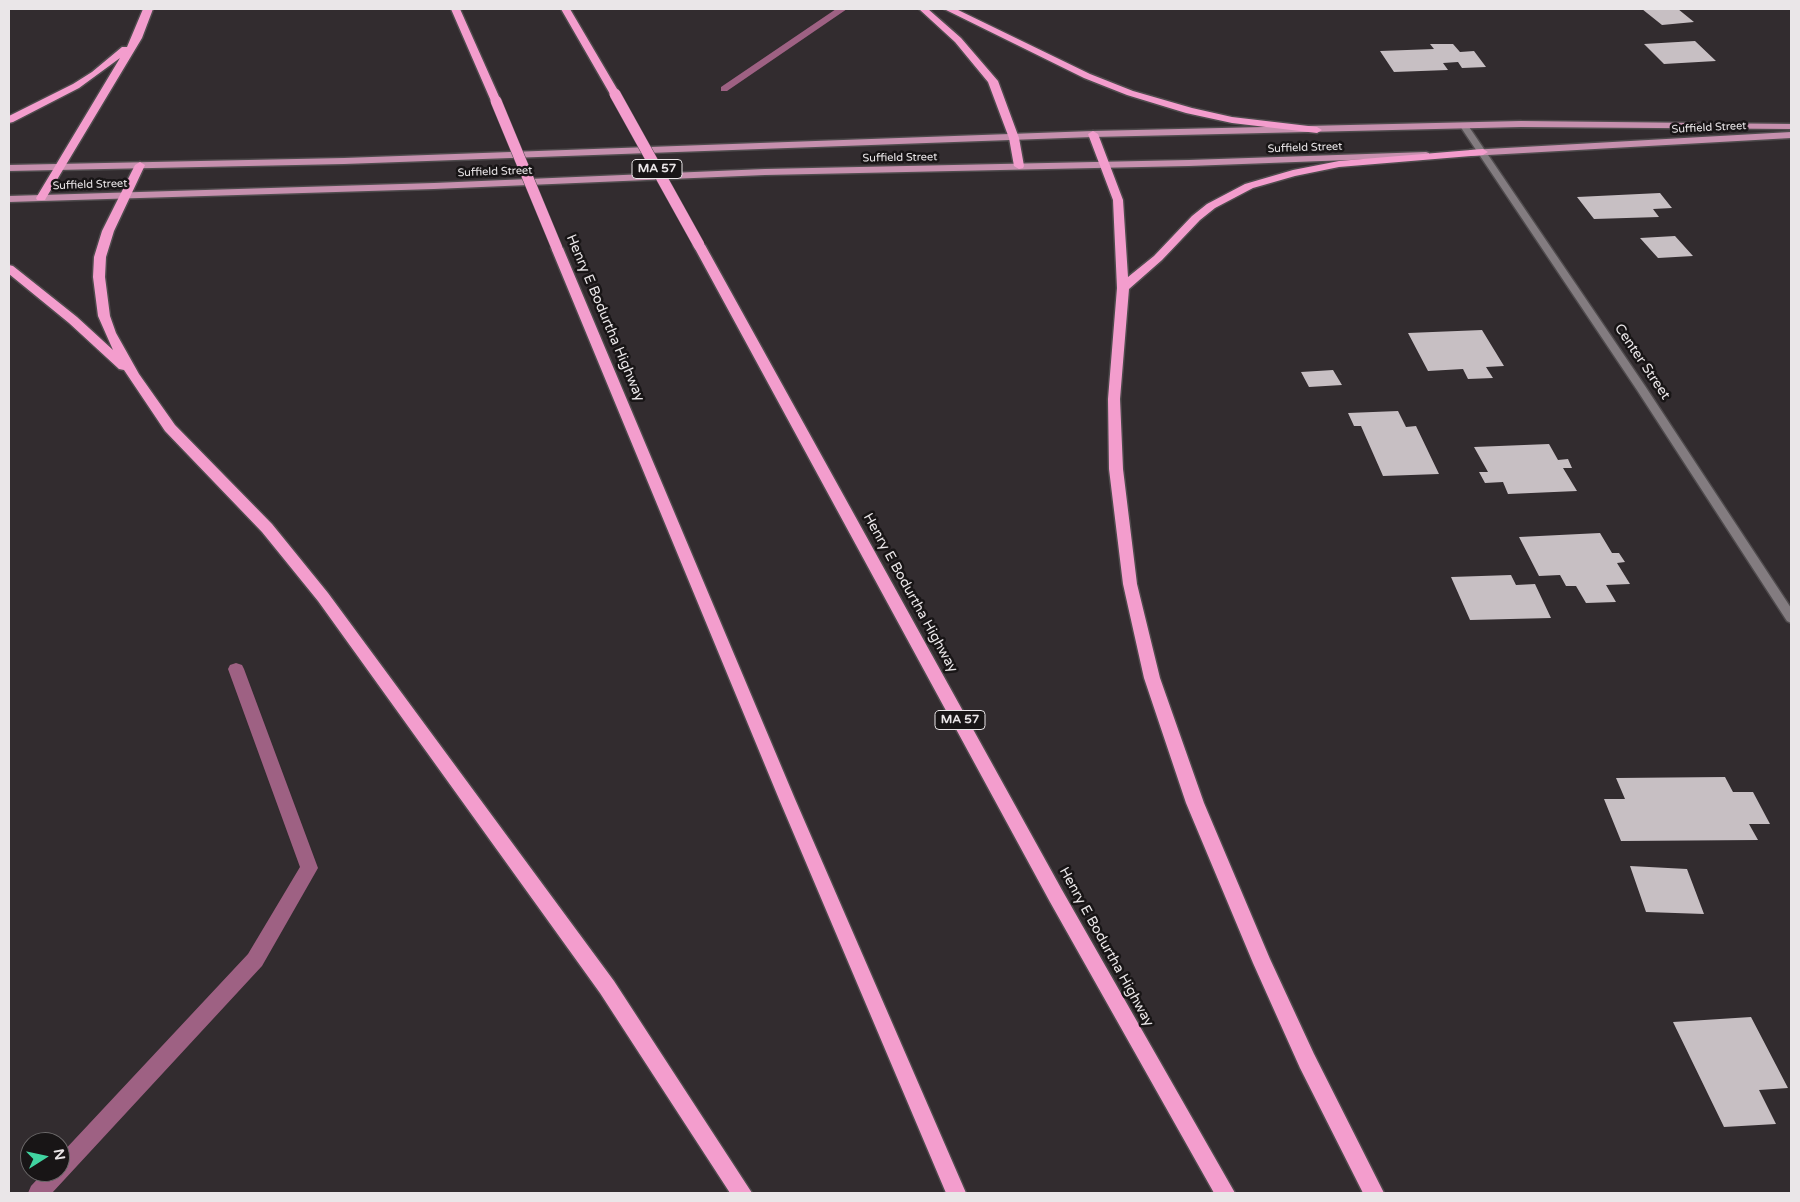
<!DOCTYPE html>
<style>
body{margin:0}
#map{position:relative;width:1800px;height:1202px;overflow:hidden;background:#322c2f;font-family:"Varela Round",sans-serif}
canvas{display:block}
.frame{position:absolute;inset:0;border:10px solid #eae6e8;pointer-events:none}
.north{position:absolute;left:20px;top:1132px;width:50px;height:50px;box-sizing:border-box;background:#181516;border:1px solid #6c696a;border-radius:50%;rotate:80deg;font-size:14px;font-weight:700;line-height:20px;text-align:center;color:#eae6e8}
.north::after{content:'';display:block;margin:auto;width:18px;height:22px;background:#41d4a1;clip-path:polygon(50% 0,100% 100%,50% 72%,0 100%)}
</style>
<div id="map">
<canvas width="1800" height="1202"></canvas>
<div class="frame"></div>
<div class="north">N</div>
</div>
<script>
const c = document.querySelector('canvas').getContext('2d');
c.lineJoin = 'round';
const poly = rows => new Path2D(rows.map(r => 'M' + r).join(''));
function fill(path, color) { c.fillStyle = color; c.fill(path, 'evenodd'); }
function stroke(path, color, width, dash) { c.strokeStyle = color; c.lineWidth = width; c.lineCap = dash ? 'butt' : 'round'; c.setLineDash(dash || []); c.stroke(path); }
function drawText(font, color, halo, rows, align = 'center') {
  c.font = font + ' "Varela Round",sans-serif'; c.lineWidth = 5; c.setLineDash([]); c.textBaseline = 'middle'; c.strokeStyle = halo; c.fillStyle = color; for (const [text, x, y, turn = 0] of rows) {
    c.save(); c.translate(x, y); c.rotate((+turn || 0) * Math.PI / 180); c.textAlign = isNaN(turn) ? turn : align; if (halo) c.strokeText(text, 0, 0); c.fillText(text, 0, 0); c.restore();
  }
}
fill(poly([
 [836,9,847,9,727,91,721,91,721,87,836,9],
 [236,663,242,665,244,669,318,868,262,966,52,1193,28,1193,31,1186,44,1172,60,1172,60,1155,248,954,300,867,228,669,230,665,236,663]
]), '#9e6183');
fill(poly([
 [1642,9,1678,9,1694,22,1662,25],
 [1695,41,1716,61,1664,64,1644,44],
 [1430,44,1453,44,1460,52,1474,51,1486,67,1462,68,1458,62,1443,63,1448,70,1394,72,1380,51,1434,49],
 [1660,193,1672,208,1653,209,1659,217,1594,219,1577,197],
 [1675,236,1693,256,1658,258,1640,238],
 [1482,330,1504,366,1486,367,1493,378,1468,379,1463,369,1428,371,1408,333],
 [1333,370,1342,385,1309,387,1301,372],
 [1398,411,1406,427,1416,426,1439,474,1383,476,1361,426,1354,426,1348,413],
 [1549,444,1558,460,1568,459,1572,468,1563,468,1577,491,1508,494,1503,482,1485,483,1479,472,1488,472,1474,447],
 [1600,533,1612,553,1619,553,1625,562,1617,563,1630,584,1606,585,1616,602,1586,603,1576,586,1566,586,1560,575,1539,576,1519,537],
 [1511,575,1516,585,1535,584,1551,618,1470,620,1451,577],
 [1725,777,1733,792,1753,792,1770,824,1749,824,1758,840,1621,841,1604,799,1625,799,1616,778],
 [1630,866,1687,869,1704,914,1646,912],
 [1751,1017,1788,1088,1759,1090,1776,1124,1724,1127,1673,1022]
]), '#c7bfc3');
const minor = poly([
 [1461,124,1467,124,1645,386,1791,608,1791,623,1787,621,1637,390,1460,126,1461,124]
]);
const major = poly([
 [1521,121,1791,124,1791,129,1521,127,1093,137,344,164,9,171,9,165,344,158,1093,131,1521,121],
 [1791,132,1791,138,1470,156,1466,153,1470,150,1791,132],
 [1426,152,1429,153,1429,157,1189,166,765,175,434,189,9,202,9,196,434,183,765,169,1189,160,1426,152]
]);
const highway = poly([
 [143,9,153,9,142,38,46,198,45,200,37,200,36,198,120,58,79,88,13,122,9,123,9,116,73,84,92,72,122,47,127,47,143,9],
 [451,9,460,9,501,101,500,103,491,101,451,9],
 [561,9,570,9,620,94,618,96,610,94,561,9],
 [919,9,928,9,961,38,998,81,1019,138,1024,166,1023,168,1019,169,1014,166,1009,138,988,82,955,42,919,9],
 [944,9,956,9,1090,74,1133,91,1192,108,1232,117,1317,127,1322,130,1317,133,1232,123,1186,113,1127,95,1084,78,944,9],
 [1093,131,1098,134,1123,200,1128,277,1154,256,1192,216,1207,204,1245,184,1293,170,1339,161,1483,149,1488,152,1483,155,1339,167,1295,176,1253,188,1215,208,1200,220,1162,260,1129,289,1120,399,1123,469,1137,584,1160,678,1204,803,1270,959,1314,1054,1384,1193,1363,1193,1300,1068,1253,963,1186,803,1144,678,1123,584,1109,469,1108,399,1117,288,1113,200,1088,134,1093,131],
 [140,162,145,165,114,231,106,257,105,277,110,316,116,333,139,374,175,425,272,524,328,593,614,981,752,1193,730,1193,600,993,318,601,262,532,165,431,124,370,119,369,69,323,9,274,9,265,13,266,77,317,113,350,98,316,93,277,94,257,102,231,135,165,140,162],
 [699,242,705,245,1062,890,1235,1193,1214,1193,1050,902,693,245,699,242],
 [557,245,563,248,795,799,966,1193,946,1193,779,799,551,248,557,245]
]);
stroke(minor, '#4f4b4d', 3);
stroke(major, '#4f4b4d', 3);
stroke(highway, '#4f4b4d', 3);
fill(minor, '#837c80');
fill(major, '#c690ae');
fill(highway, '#f39dcd');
const highwayBridge = poly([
 [615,94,699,245],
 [496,101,557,248]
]);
stroke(highwayBridge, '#4f4b4d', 12, []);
stroke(highwayBridge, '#f39dcd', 11);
drawText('11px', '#eae6e8', '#181516', [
 ["Suffield Street",1709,128,-3],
 ["Suffield Street",1305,148,-2],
 ["Suffield Street",900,158,-1],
 ["Suffield Street",495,172,-2],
 ["Suffield Street",90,185,-2]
]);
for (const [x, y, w] of [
 [657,169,50],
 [960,720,50]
]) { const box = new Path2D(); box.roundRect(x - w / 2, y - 9.5, w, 19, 4); c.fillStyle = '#181516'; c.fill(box); stroke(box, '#eae6e8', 1); }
drawText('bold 12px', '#eae6e8', null, [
 ["MA 57",657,169],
 ["MA 57",960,720]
]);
drawText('14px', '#eae6e8', '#181516', [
 ["Henry E Bodurtha Highway",605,318,67],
 ["Center Street",1642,362,56],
 ["Henry E Bodurtha Highway",910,593,61],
 ["Henry E Bodurtha Highway",1106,947,61]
]);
</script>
